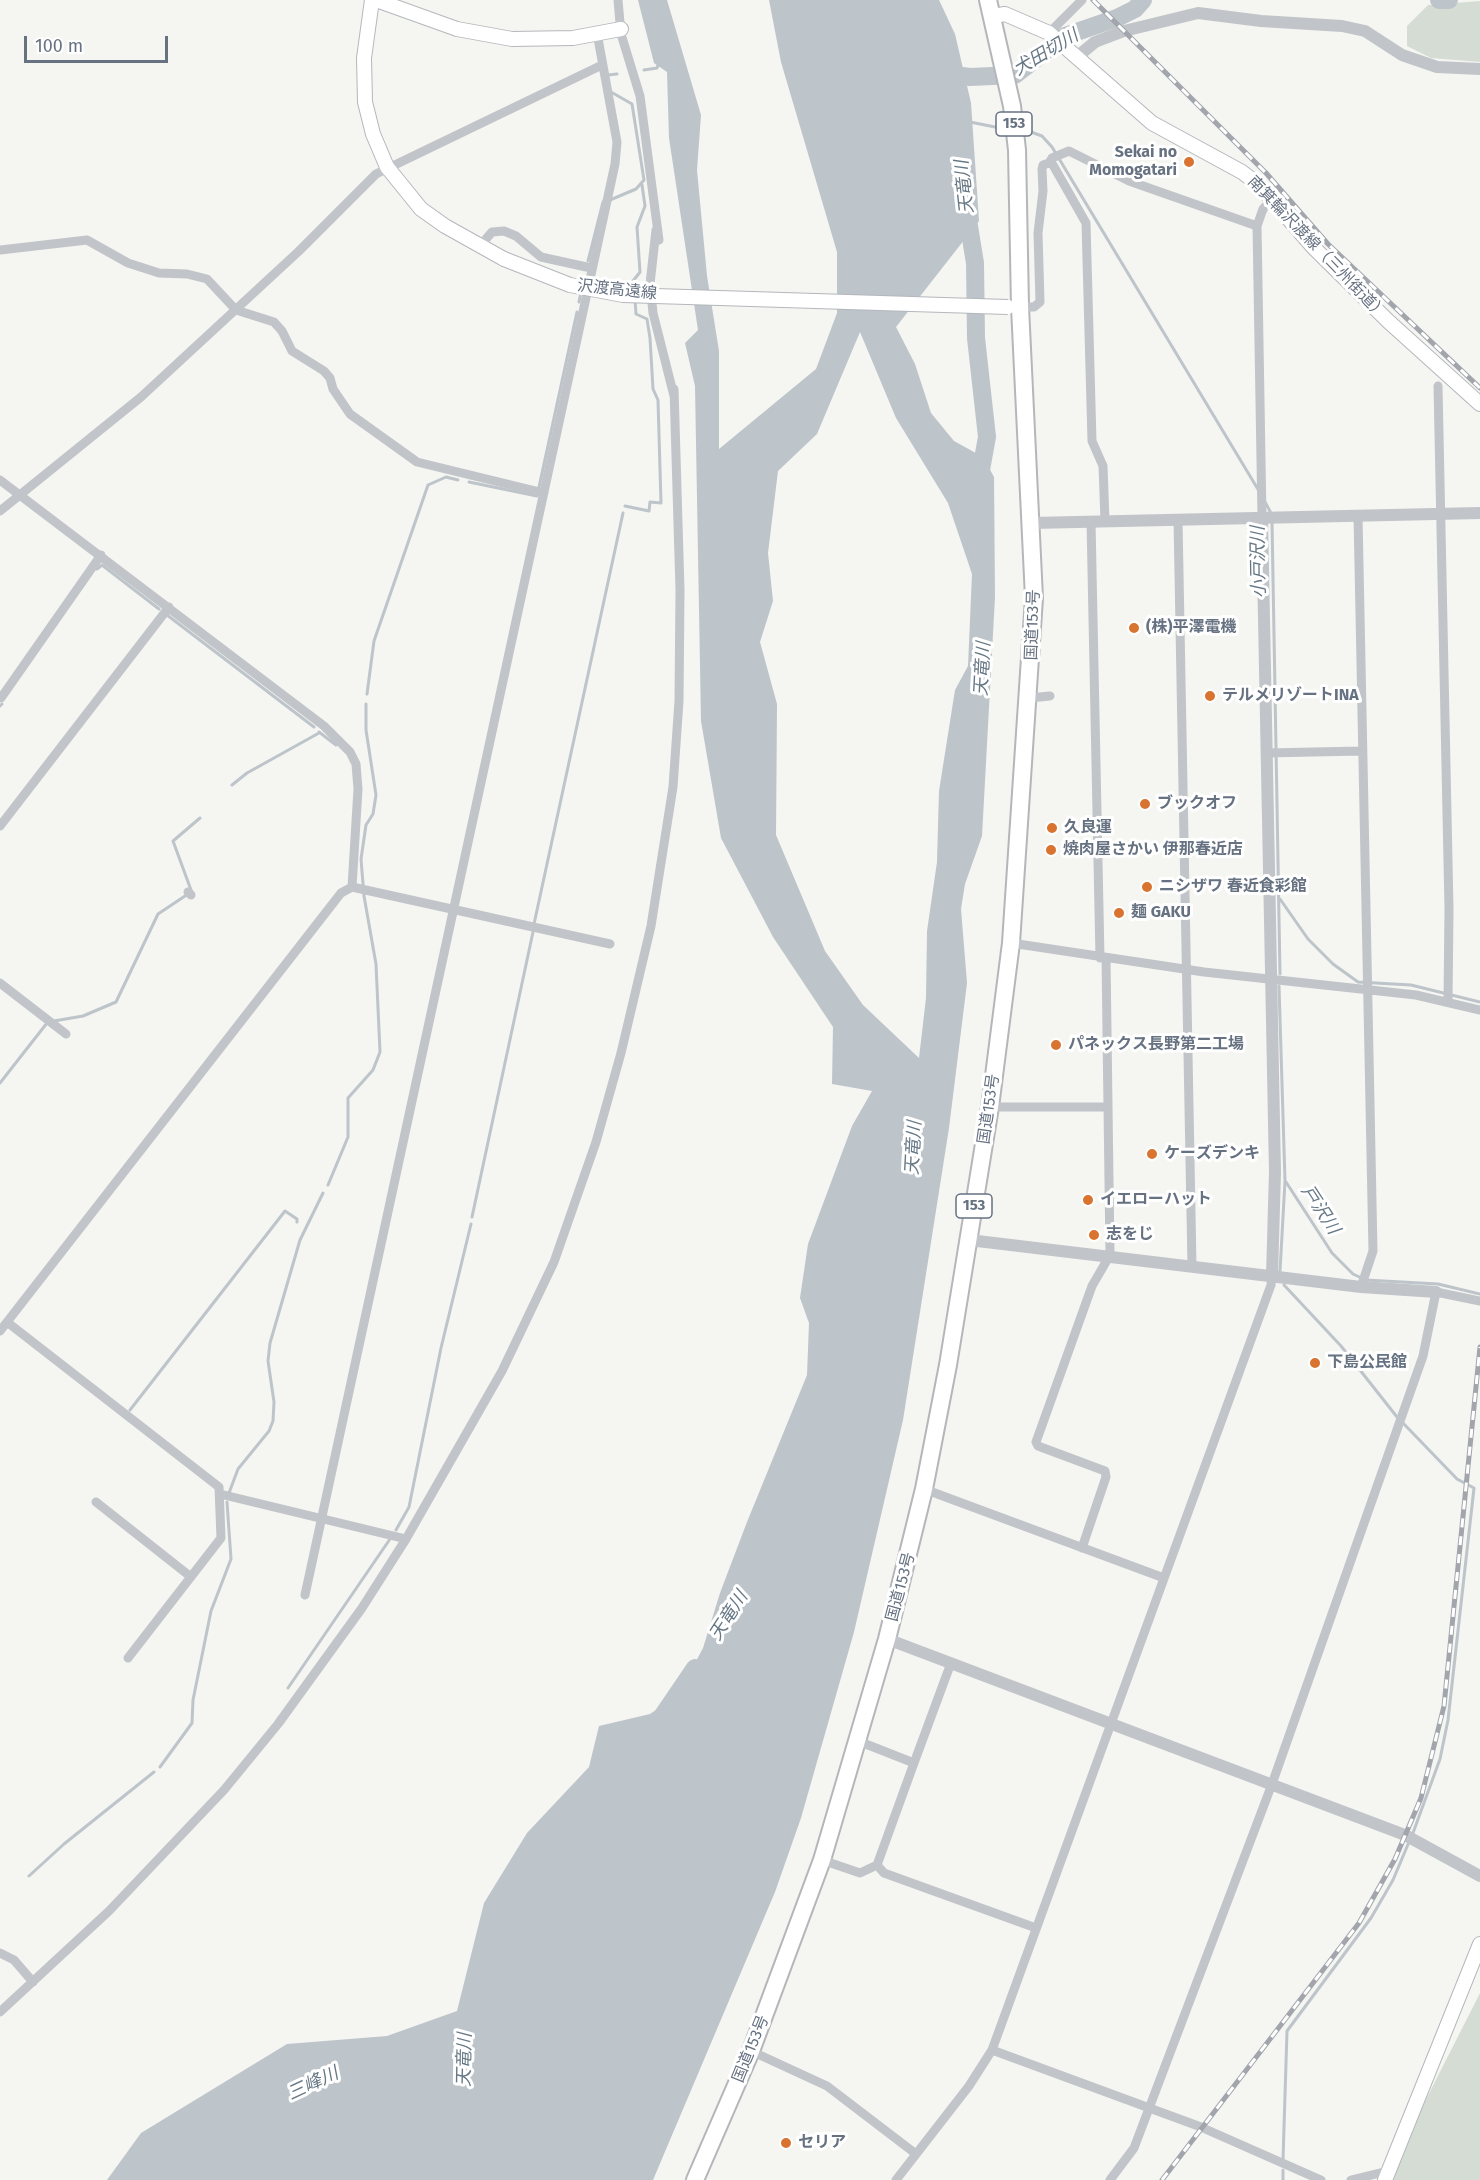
<!DOCTYPE html>
<meta charset="utf-8">
<style>
body{margin:0}
#map{position:relative;width:1480px;height:2180px;overflow:hidden;background:#f5f5f2;font-family:"Fira Sans",sans-serif}
canvas{display:block}
.scale{position:absolute;left:24px;top:36px;width:144px;height:27px;box-sizing:border-box;border:3px solid #667181;border-top:0;padding-left:8px;font-size:18px;line-height:21px;white-space:nowrap;color:#667181;-webkit-text-stroke:4px #fff;paint-order:stroke}
</style>
<div id="map">
<canvas width="1480" height="2180"></canvas>
<div class="scale">100 m</div>
</div>
<script>
const c = document.querySelector('canvas').getContext('2d');
c.lineJoin = 'round';
function fill(path, color) { c.fillStyle = color; c.fill(path, 'evenodd'); }
const poly = rows => new Path2D(rows.map(r => 'M' + r).join(''));
function stroke(path, color, width, dash) { c.strokeStyle = color; c.lineWidth = width; c.lineCap = dash ? 'butt' : 'round'; c.setLineDash(dash || []); c.stroke(path); }
function drawText(font, color, halo, rows, align = 'center') {
  c.font = font + ' "Fira Sans","Noto Sans JP",sans-serif'; c.lineWidth = 6; c.setLineDash([]); c.textBaseline = 'middle'; c.strokeStyle = halo; c.fillStyle = color; for (const [text, x, y, turn = 0] of rows) {
    c.save(); c.translate(x, y); c.rotate((+turn || 0) * Math.PI / 180); c.textAlign = isNaN(turn) ? turn : align; if (halo) c.strokeText(text, 0, 0); c.fillText(text, 0, 0); c.restore();
  }
}
fill(poly([
 [1480,1,1480,62,1431,58,1407,46,1407,26,1428,5],
 [1480,1993,1480,2180,1385,2180,1476,2001]
]), '#d5dcd4');
fill(poly([
 [638,0,667,0,701,115,697,170,707,276,719,351,719,449,816,369,837,313,837,252,781,62,769,0,939,0,955,34,971,103,979,221,896,327,915,364,931,413,954,441,983,457,994,477,995,597,982,836,965,884,961,909,967,983,949,1128,903,1420,854,1632,801,1818,775,1892,653,2180,107,2180,141,2133,287,2044,387,2036,457,2011,484,1903,527,1833,589,1767,599,1726,650,1714,678,1695,703,1648,720,1593,747,1522,807,1375,809,1323,800,1298,808,1244,852,1126,872,1091,832,1084,833,1027,773,937,721,838,701,721,695,386,685,343,698,330,669,138,667,72,654,63],
 [860,332,896,418,948,503,972,574,968,666,955,690,939,791,937,862,927,931,926,998,919,1058,863,1005,825,951,776,835,777,704,760,642,773,601,768,553,778,471,817,434]
]), '#bdc4ca');
stroke(poly([
 [644,70,657,68,658,65],
 [608,75,617,74],
 [970,122,1010,130],
 [1020,128,1042,136,1052,147,1259,491],
 [610,200,636,189,644,180,632,104,611,92],
 [588,261,603,202],
 [634,291,633,281,640,272,637,227,645,206,642,185],
 [579,302,581,292],
 [469,482,537,496],
 [539,487,577,312],
 [1265,502,1272,515],
 [625,506,649,511,650,502,661,503,658,400,653,389,650,338,647,319,636,314,635,300],
 [1272,521,1280,974],
 [97,569,102,565,159,609],
 [167,615,314,727],
 [367,694,374,641,428,485,446,477,458,480],
 [0,706,2,704],
 [319,732,336,745],
 [232,785,247,773,319,733],
 [191,890,173,841,200,818],
 [1280,899,1308,939,1333,964,1358,982,1411,985,1480,1002],
 [534,924,623,513],
 [1279,986,1285,1181,1280,1271],
 [54,1021,83,1016,116,1002,158,914,188,894],
 [0,1083,47,1023],
 [1286,1182,1332,1253,1353,1274,1366,1280,1438,1284,1480,1294],
 [328,1185,348,1137,348,1098,373,1070,380,1052,376,964,364,896,361,859,366,825,373,814,376,795,366,730,366,704],
 [472,1217,533,932],
 [1284,1285,1341,1346,1397,1417],
 [130,1410,285,1211,297,1219,297,1222],
 [1403,1423,1457,1479,1474,1488,1448,1720,1440,1759,1413,1833],
 [229,1493,238,1469,269,1431,273,1421,274,1402,268,1361,270,1343,300,1240,323,1193],
 [396,1530,409,1507,441,1348,471,1224],
 [288,1688,390,1539],
 [160,1767,192,1723,193,1700,211,1611,231,1559,227,1502],
 [29,1876,64,1844,154,1772],
 [1283,2160,1287,2031,1371,1918,1393,1880,1409,1842],
 [1283,2180,1283,2170]
]), '#bdc4ca', 3);
stroke(poly([
 [1439,0,1449,0],
 [945,67,954,75,970,77,1015,75,1065,36,1117,18,1135,9,1143,0],
 [966,208,975,263,976,338,987,437,979,481],
 [663,1715,695,1668]
]), '#bdc4ca', 18);
const secondary = poly([
 [372,0,364,58,365,102,373,134,387,167,421,209,445,226,504,259],
 [376,0,457,29,512,39,573,38,621,29],
 [993,16,1005,14,1049,33,1152,123,1242,172,1259,185,1313,247,1388,321,1480,404],
 [1385,2180,1480,1944]
]);
const trunk = poly([
 [695,2180,751,2051,822,1860,887,1639,924,1489,948,1365,990,1107,1011,943,1034,598,1020,307,1017,150,1012,106,988,0]
]);
stroke(secondary, '#b4b7bc', 16);
stroke(trunk, '#b4b6ba', 20);
stroke(poly([
 [618,0,621,34,640,96,659,240],
 [1049,33,1082,0],
 [1049,163,1052,158,1069,151,1129,181,1257,226],
 [656,230,650,284,653,313,674,396],
 [480,246,492,232,504,231,516,236,541,257,591,268],
 [0,250,87,240,128,263,159,273,187,274,207,279,236,310,274,322,282,331,292,351,324,371,330,378,333,389,350,414,417,462,544,493],
 [1020,307,1034,307,1040,302,1038,233,1043,191,1042,169,1043,165,1049,163,1053,165,1086,223,1092,441,1103,466,1105,521],
 [1438,386,1449,909,1448,1002],
 [0,480,324,726,350,752,356,764,358,789,352,887],
 [0,511,141,397,299,251,376,174,602,65],
 [1358,516,1373,1251,1361,1287],
 [1262,518,1257,226,1263,209,1271,200],
 [1178,520,1192,1266],
 [1091,521,1100,958],
 [1,698,101,555],
 [1029,698,1050,696],
 [1266,753,1361,751],
 [0,826,169,607],
 [188,892,191,895],
 [1011,943,1204,972,1416,995,1480,1010],
 [0,983,66,1034],
 [990,1107,1108,1107],
 [7,1322,219,1487,221,1538,128,1658],
 [0,1331,341,893,352,887,610,944],
 [924,1489,1164,1578],
 [220,1494,406,1539],
 [96,1502,191,1577],
 [1082,1548,1106,1477,1105,1471,1038,1446,1036,1442,1092,1286,1110,1255,1106,958],
 [305,1595,615,164,617,142,597,33],
 [858,1741,914,1763,877,1865],
 [914,1763,951,1663],
 [822,1860,860,1873,877,1865,884,1873,1036,1928],
 [0,1953,14,1960,33,1982],
 [0,2012,109,1911,224,1790,278,1724,362,1608,406,1539,502,1371,554,1262,596,1142,621,1053,651,926,673,787,679,701,680,590,674,389],
 [992,2050,1201,2127],
 [751,2051,827,2086,916,2154],
 [1203,2128,1321,2180],
 [896,2180,969,2086,992,2050,1271,1285,1272,1276],
 [1110,2180,1134,2148,1272,1784,1423,1356,1436,1292,1480,1301],
 [1351,2180,1388,2171]
]), '#c1c4c8', 9);
stroke(poly([
 [1078,56,1095,42,1124,31,1198,13,1261,21,1342,26,1365,31,1402,55,1437,67,1480,69],
 [1262,518,1275,1172,1272,1276],
 [1032,523,1480,513],
 [969,1240,1361,1287,1436,1292],
 [887,1639,1405,1835,1480,1876]
]), '#c1c4c8', 12);
stroke(secondary, '#fff', 14);
stroke(trunk, '#fff', 16);
const rail = poly([
 [1093,0,1266,173,1328,244,1480,388],
 [1162,2180,1359,1923,1395,1859,1421,1798,1444,1706,1480,1347]
]);
stroke(rail, '#a2a6ac', 5);
stroke(rail, '#fff', 3, [9]);
const secondaryBridge = poly([
 [504,259,570,285,623,295,1008,307]
]);
stroke(secondaryBridge, '#b4b7bc', 16, []);
stroke(secondaryBridge, '#fff', 14);
for (const [x, y, r, color] of [
 [1189,162,6,"#d87330"],
 [1134,628,6,"#d87330"],
 [1210,696,6,"#d87330"],
 [1145,804,6,"#d87330"],
 [1052,828,6,"#d87330"],
 [1051,850,6,"#d87330"],
 [1147,887,6,"#d87330"],
 [1119,913,6,"#d87330"],
 [1056,1045,6,"#d87330"],
 [1152,1154,6,"#d87330"],
 [1088,1200,6,"#d87330"],
 [1094,1235,6,"#d87330"],
 [1315,1363,6,"#d87330"],
 [786,2143,6,"#d87330"]
]) { const dot = new Path2D(); dot.arc(x, y, r, 0, 2 * Math.PI); c.fillStyle = color; c.fill(dot); stroke(dot, '#fff', 2); }
for (const [x, y, w] of [
 [1014,124,36],
 [974,1206,36]
]) { const box = new Path2D(); box.roundRect(x - w / 2, y - 12, w, 24, 4.5); c.fillStyle = '#fff'; c.fill(box); stroke(box, '#667181', 1.5); }
drawText('bold 15px', '#667181', null, [
 ["153",1014,124],
 ["153",974,1206]
]);
drawText('bold 16px', '#667181', '#fff', [
 ["Sekai no",1177,153,"right"],
 ["Momogatari",1177,171,"right"],
 ["(株)平澤電機",1146,628],
 ["テルメリゾートINA",1222,696],
 ["ブックオフ",1157,804],
 ["久良運",1064,828],
 ["焼肉屋さかい 伊那春近店",1063,850],
 ["ニシザワ 春近食彩館",1159,887],
 ["麺 GAKU",1131,913],
 ["パネックス長野第二工場",1068,1045],
 ["ケーズデンキ",1164,1154],
 ["イエローハット",1100,1200],
 ["志をじ",1106,1235],
 ["下島公民館",1327,1363],
 ["セリア",798,2143]
], 'left');
drawText('16px', '#667181', '#fff', [
 ["南箕輪沢渡線（三州街道）",1317,248,46],
 ["沢渡高遠線",617,290,6],
 ["国道153号",1033,625,-88],
 ["国道153号",989,1109,-82],
 ["国道153号",901,1587,-75],
 ["国道153号",751,2049,-68]
]);
drawText('italic 18px', '#677885', '#fff', [
 ["犬田切川",1046,53,-31],
 ["天竜川",965,187,-96],
 ["小戸沢川",1259,562,-91],
 ["天竜川",983,669,-87],
 ["天竜川",914,1148,-87],
 ["戸沢川",1320,1210,57],
 ["天竜川",729,1616,-57],
 ["天竜川",465,2060,-89],
 ["三峰川",313,2084,-25]
]);
</script>
